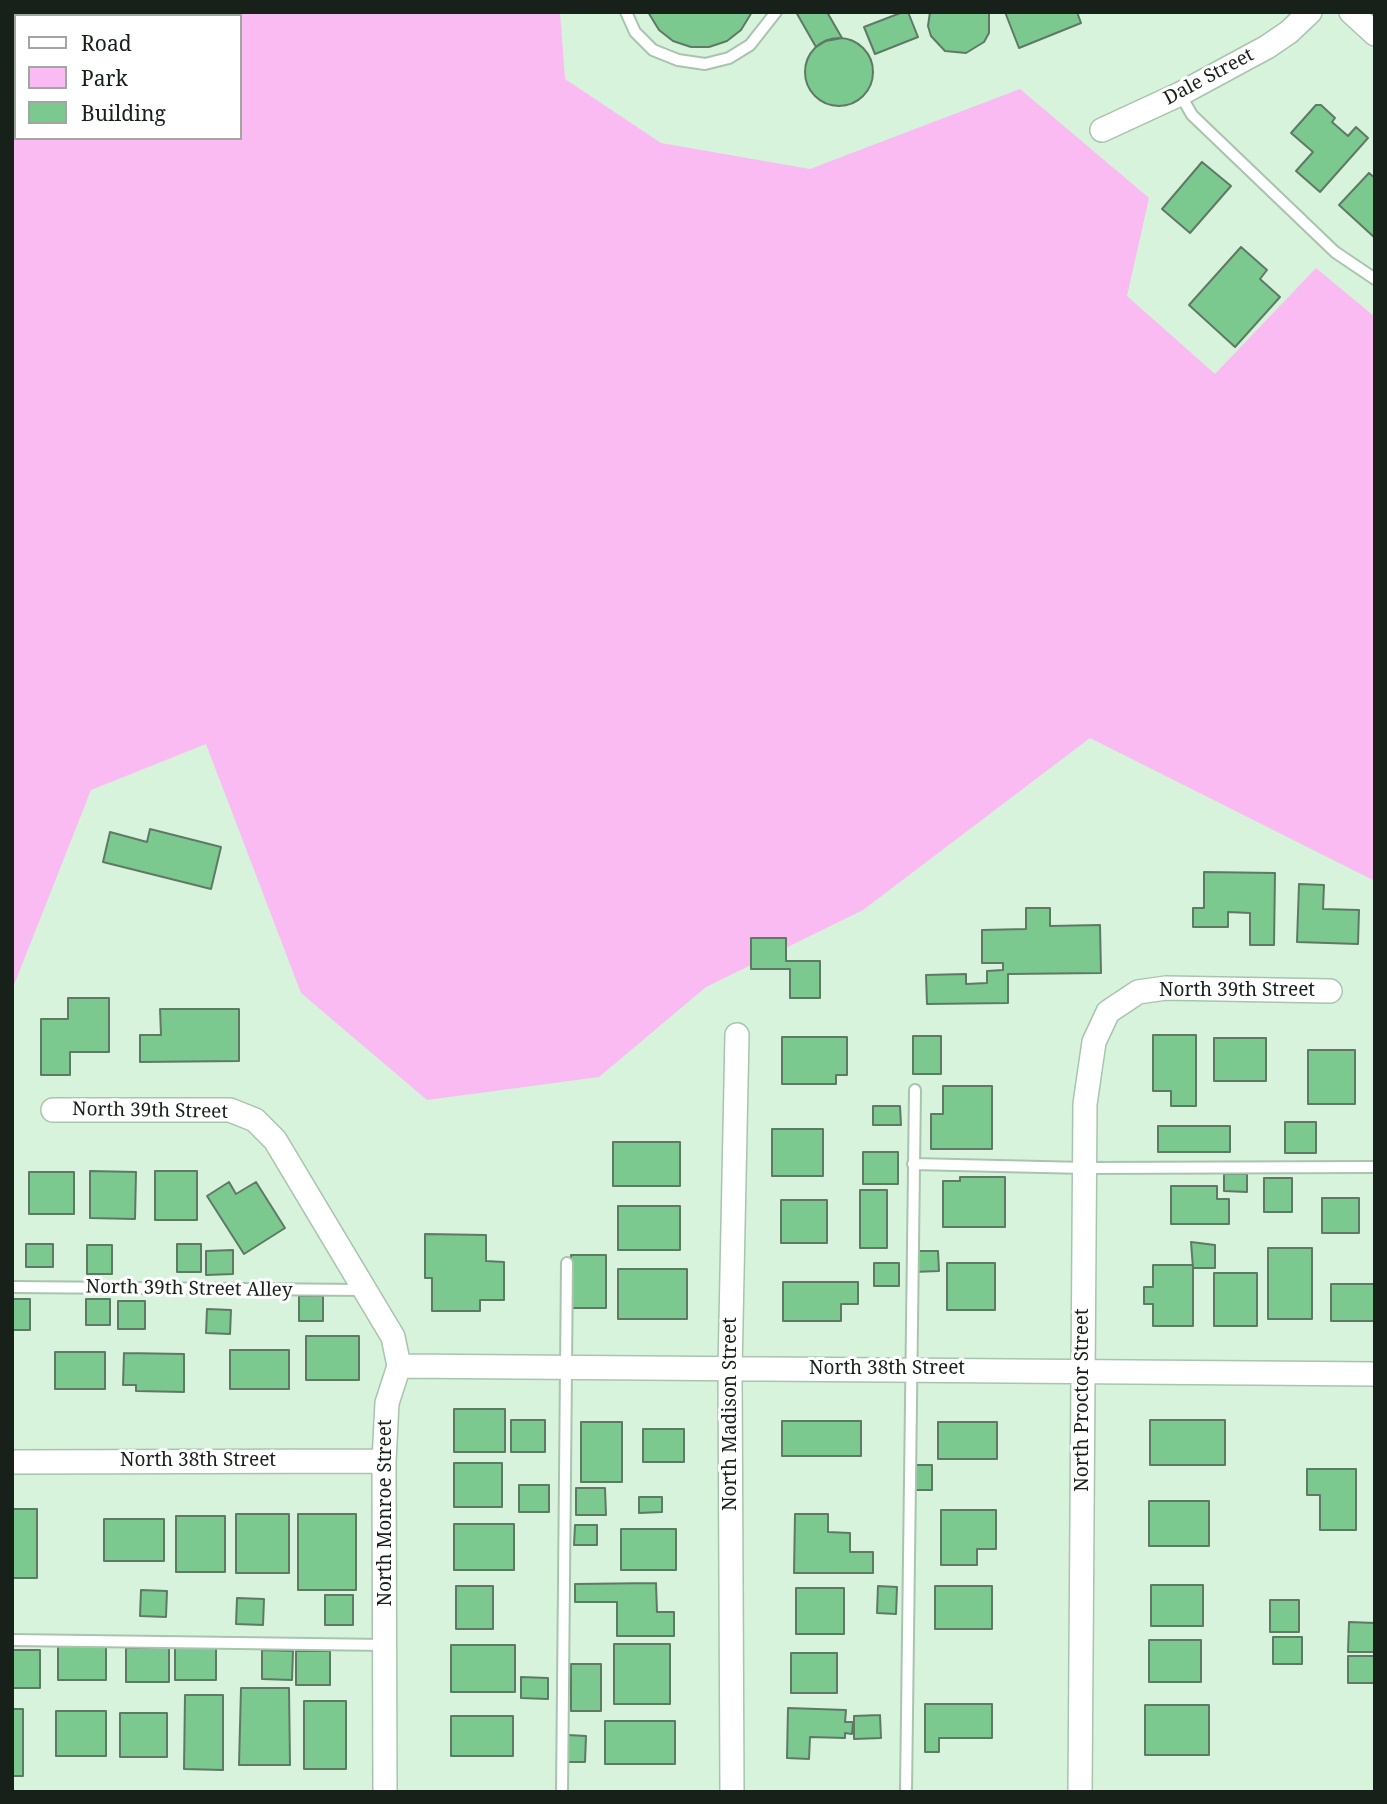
<!DOCTYPE html>
<style>
body{margin:0}
#map{position:relative;width:1387px;height:1804px;overflow:hidden;background:#d7f3dc;font-family:"Noto Serif",serif}
canvas{display:block}
.frame{position:absolute;inset:0;border:14px solid #172119;pointer-events:none}
.legend{position:absolute;left:14px;top:14px;width:228px;height:126px;box-sizing:border-box;background:#fff;border:2px solid #a2a6a3;margin:0;padding:9px 12px;list-style:none;font-size:21px;color:#172119}
.legend li{display:flex;align-items:center;gap:14px;height:35px}
.legend b{width:35px;border:2px solid #a2a6a3}
</style>
<div id="map">
<canvas width="1387" height="1804"></canvas>
<div class="frame"></div>
<ul class="legend">
<li><b style="height:9px;background:#fff"></b>Road</li>
<li><b style="height:19px;background:#f9bbf2"></b>Park</li>
<li><b style="height:19px;background:#7bc98f"></b>Building</li>
</ul>
</div>
<script>
const c = document.querySelector('canvas').getContext('2d');
c.lineJoin = 'round';
function fill(path, color) { c.fillStyle = color; c.fill(path, 'evenodd'); }
const poly = rows => new Path2D(rows.map(r => 'M' + r).join(''));
function stroke(path, color, width, dash) { c.strokeStyle = color; c.lineWidth = width; c.lineCap = dash ? 'butt' : 'round'; c.setLineDash(dash || []); c.stroke(path); }
function drawText(font, color, halo, rows, align = 'center') {
  c.font = font + ' "Noto Serif",serif'; c.lineWidth = 6; c.setLineDash([]); c.textBaseline = 'middle'; c.strokeStyle = halo; c.fillStyle = color; for (const [text, x, y, turn = 0] of rows) {
    c.save(); c.translate(x, y); c.rotate((+turn || 0) * Math.PI / 180); c.textAlign = isNaN(turn) ? turn : align; if (halo) c.strokeText(text, 0, 0); c.fillText(text, 0, 0); c.restore();
  }
}
fill(poly([
 [12,12,560,12,565,79,661,143,810,169,1020,89,1149,198,1127,296,1215,374,1316,268,1375,317,1375,881,1090,738,863,910,706,987,599,1077,427,1100,301,993,206,744,91,790,12,990],
 [16,16,240,16,240,138,16,138]
]), '#f9bbf2');
const building = poly([
 [648,12,752,12,741,30,727,41,709,47,691,47,673,41,659,30,648,12],
 [796,12,827,12,842,38,826,41,816,47,796,12],
 [903,12,908,12,918,37,875,54,864,27,903,12],
 [930,12,989,12,989,33,984,42,966,53,945,51,931,36,928,26,930,12],
 [1005,12,1077,12,1081,23,1019,48,1005,12],
 '805 72a34 34 0 1 1 68 0a34 34 0 1 1-68 0Z',
 [1316,105,1321,105,1335,118,1332,122,1348,136,1356,127,1368,138,1320,192,1296,171,1313,152,1291,133,1316,105],
 [1202,162,1231,186,1190,233,1162,209,1202,162],
 [1369,173,1375,178,1375,238,1339,205,1369,173],
 [1241,247,1267,270,1260,279,1280,297,1235,347,1189,305,1241,247],
 [150,829,221,847,211,889,103,862,110,832,147,842,150,829],
 [1204,872,1275,873,1274,945,1250,945,1250,913,1228,912,1228,927,1193,927,1193,908,1204,908,1204,872],
 [1299,884,1324,885,1323,909,1359,910,1358,944,1297,942,1299,884],
 [1026,908,1050,908,1050,926,1100,925,1101,973,1008,974,1008,1003,927,1004,926,975,966,974,966,984,987,983,987,971,1003,970,1003,963,982,963,982,930,1026,929,1026,908],
 [751,938,786,938,786,961,820,961,820,998,790,998,790,969,751,969,751,938],
 [68,998,109,998,109,1052,70,1052,70,1075,41,1075,41,1019,68,1019,68,998],
 [160,1009,239,1009,239,1061,140,1062,140,1035,161,1035,160,1009],
 [1153,1035,1196,1035,1196,1106,1171,1106,1171,1091,1153,1091,1153,1035],
 [913,1036,941,1036,941,1074,913,1074,913,1036],
 [782,1037,847,1037,847,1075,836,1075,836,1084,782,1084,782,1037],
 [1214,1038,1266,1038,1266,1081,1214,1081,1214,1038],
 [1308,1050,1355,1050,1355,1104,1308,1104,1308,1050],
 [943,1086,992,1086,992,1149,931,1149,931,1114,943,1114,943,1086],
 [873,1106,900,1106,901,1125,873,1125,873,1106],
 [1285,1122,1316,1122,1316,1153,1285,1153,1285,1122],
 [1158,1126,1230,1126,1230,1152,1158,1152,1158,1126],
 [772,1129,823,1129,823,1176,772,1176,772,1129],
 [613,1142,680,1142,680,1186,613,1186,613,1142],
 [863,1152,898,1152,898,1184,863,1184,863,1152],
 [90,1171,136,1172,135,1219,90,1218,90,1171],
 [155,1171,197,1171,197,1220,155,1220,155,1171],
 [29,1172,74,1172,74,1214,29,1214,29,1172],
 [1224,1174,1247,1174,1247,1192,1224,1191,1224,1174],
 [960,1177,1005,1177,1005,1227,943,1227,943,1181,960,1181,960,1177],
 [1264,1178,1292,1178,1292,1212,1264,1212,1264,1178],
 [229,1182,236,1194,256,1182,285,1228,244,1254,207,1196,229,1182],
 [1171,1186,1217,1186,1217,1199,1229,1199,1229,1224,1171,1224,1171,1186],
 [860,1190,887,1190,887,1248,860,1248,860,1190],
 [1322,1198,1359,1198,1359,1233,1322,1233,1322,1198],
 [781,1200,827,1200,827,1243,781,1243,781,1200],
 [618,1206,680,1206,680,1250,618,1250,618,1206],
 [425,1234,486,1235,486,1261,504,1262,504,1300,480,1300,480,1311,432,1311,432,1278,425,1278,425,1234],
 [1191,1242,1215,1245,1215,1268,1193,1268,1191,1242],
 [26,1244,53,1244,53,1267,26,1267,26,1244],
 [177,1244,201,1244,201,1272,177,1272,177,1244],
 [87,1245,112,1245,112,1274,87,1274,87,1245],
 [1268,1248,1312,1248,1312,1319,1268,1319,1268,1248],
 [233,1250,233,1274,206,1275,206,1251,233,1250],
 [913,1251,938,1251,939,1271,913,1272,913,1251],
 [571,1255,606,1255,606,1308,571,1308,571,1255],
 [874,1263,899,1263,899,1286,874,1286,874,1263],
 [947,1263,995,1263,995,1310,947,1310,947,1263],
 [1153,1265,1193,1265,1193,1326,1153,1326,1153,1304,1144,1304,1144,1287,1153,1287,1153,1265],
 [618,1269,687,1269,687,1319,618,1319,618,1269],
 [1214,1273,1257,1273,1257,1326,1214,1326,1214,1273],
 [783,1282,858,1282,858,1304,841,1304,841,1321,783,1321,783,1282],
 [1331,1284,1374,1284,1374,1321,1331,1321,1331,1284],
 [299,1296,323,1296,323,1321,299,1321,299,1296],
 [12,1299,30,1299,30,1330,12,1330,12,1299],
 [86,1299,110,1299,110,1325,86,1325,86,1299],
 [118,1301,145,1301,145,1329,118,1329,118,1301],
 [207,1309,231,1310,230,1334,206,1333,207,1309],
 [306,1336,359,1336,359,1380,306,1380,306,1336],
 [230,1350,289,1350,289,1389,230,1389,230,1350],
 [55,1352,105,1352,105,1389,55,1389,55,1352],
 [124,1353,184,1354,184,1392,136,1391,136,1385,123,1385,124,1353],
 [454,1409,505,1409,505,1452,454,1452,454,1409],
 [511,1420,545,1420,545,1452,511,1452,511,1420],
 [1150,1420,1225,1420,1225,1465,1150,1465,1150,1420],
 [782,1421,861,1421,861,1456,782,1456,782,1421],
 [581,1422,622,1422,622,1482,581,1482,581,1422],
 [938,1422,997,1422,997,1459,938,1459,938,1422],
 [643,1429,684,1429,684,1462,643,1462,643,1429],
 [454,1463,502,1463,502,1507,454,1507,454,1463],
 [915,1465,932,1465,932,1490,915,1490,915,1465],
 [1307,1469,1356,1469,1356,1530,1320,1530,1320,1495,1307,1495,1307,1469],
 [519,1485,549,1485,549,1512,519,1512,519,1485],
 [576,1488,605,1488,606,1515,576,1515,576,1488],
 [639,1497,662,1497,662,1512,639,1513,639,1497],
 [1149,1501,1209,1501,1209,1546,1149,1546,1149,1501],
 [12,1509,37,1509,37,1578,12,1578,12,1509],
 [941,1510,996,1510,996,1549,977,1549,977,1565,941,1565,941,1510],
 [236,1514,289,1514,289,1573,236,1573,236,1514],
 [298,1514,356,1514,356,1590,298,1590,298,1514],
 [795,1514,828,1514,828,1532,850,1533,850,1552,873,1552,873,1573,794,1573,795,1514],
 [176,1516,225,1516,225,1572,176,1572,176,1516],
 [104,1519,164,1519,164,1561,104,1561,104,1519],
 [454,1524,514,1524,514,1570,454,1570,454,1524],
 [575,1525,597,1525,597,1545,574,1545,575,1525],
 [621,1529,676,1529,676,1570,621,1570,621,1529],
 [656,1583,657,1612,674,1612,674,1636,617,1636,617,1602,575,1602,575,1584,656,1583],
 [1151,1585,1203,1585,1203,1626,1151,1626,1151,1585],
 [456,1586,493,1586,493,1629,456,1629,456,1586],
 [878,1586,897,1587,896,1614,877,1613,878,1586],
 [935,1586,992,1586,992,1629,935,1629,935,1586],
 [796,1588,844,1588,844,1634,796,1634,796,1588],
 [141,1590,167,1591,166,1617,140,1616,141,1590],
 [325,1595,353,1595,353,1625,325,1625,325,1595],
 [237,1598,264,1599,263,1625,236,1624,237,1598],
 [1270,1600,1299,1600,1299,1632,1270,1632,1270,1600],
 [1349,1622,1375,1623,1375,1652,1348,1652,1349,1622],
 [1273,1637,1302,1637,1302,1664,1273,1664,1273,1637],
 [1149,1640,1201,1640,1201,1682,1149,1682,1149,1640],
 [614,1644,670,1644,670,1704,614,1704,614,1644],
 [451,1645,515,1645,515,1692,451,1692,451,1645],
 [58,1646,106,1646,106,1680,58,1680,58,1646],
 [175,1647,216,1647,216,1680,175,1680,175,1647],
 [126,1648,169,1648,169,1682,126,1682,126,1648],
 [12,1650,40,1650,40,1688,12,1688,12,1650],
 [262,1650,293,1651,292,1680,262,1679,262,1650],
 [296,1651,330,1651,330,1685,296,1685,296,1651],
 [791,1653,837,1653,837,1693,791,1693,791,1653],
 [1348,1656,1375,1656,1375,1683,1348,1683,1348,1656],
 [571,1664,601,1664,601,1711,571,1711,571,1664],
 [521,1677,548,1678,548,1699,521,1698,521,1677],
 [241,1688,289,1688,290,1765,239,1765,241,1688],
 [185,1695,223,1695,223,1770,184,1769,185,1695],
 [304,1701,346,1701,346,1769,304,1769,304,1701],
 [925,1704,992,1704,992,1738,939,1738,939,1752,925,1752,925,1704],
 [1145,1705,1209,1705,1209,1755,1145,1755,1145,1705],
 [788,1708,846,1710,845,1722,853,1722,852,1734,845,1733,845,1738,810,1737,809,1759,787,1758,788,1708],
 [12,1709,23,1709,23,1776,12,1776,12,1709],
 [56,1711,106,1711,106,1756,56,1756,56,1711],
 [120,1713,167,1713,167,1757,120,1757,120,1713],
 [880,1715,881,1738,854,1739,854,1716,880,1715],
 [451,1716,513,1716,513,1756,451,1756,451,1716],
 [605,1721,675,1721,675,1764,605,1764,605,1721],
 [568,1735,586,1736,585,1762,568,1762,568,1735]
]);
fill(building, '#7bc98f');
stroke(building, '#5f7965', 2);
const lane = poly([
 [626,12,635,32,653,50,678,60,705,64,729,58,750,45,776,12],
 [1180,94,1192,115,1335,252,1375,279],
 [913,1164,1085,1168,1375,1167],
 [12,1287,363,1290],
 [12,1640,386,1645],
 [562,1792,567,1263],
 [906,1792,915,1090]
]);
const street = poly([
 [1351,12,1375,34],
 [1102,130,1180,94,1267,47,1289,32,1310,12],
 [53,1110,230,1110,255,1120,275,1140,393,1337,399,1366,387,1403,384,1461,385,1792],
 [399,1366,1375,1374],
 [12,1462,384,1461],
 [732,1792,730,1370,737,1035],
 [1080,1792,1085,1104,1094,1042,1108,1012,1138,992,1166,988,1330,991]
]);
stroke(lane, '#a8c4ae', 14);
stroke(street, '#a8c4ae', 26);
stroke(lane, '#fff', 10);
stroke(street, '#fff', 23);
drawText('19px', '#172119', '#fff', [
 ["Dale Street",1209,77,-28],
 ["North 39th Street",1237,991],
 ["North 39th Street",150,1111,1],
 ["North 39th Street Alley",189,1289,1],
 ["North 38th Street",887,1369],
 ["North Proctor Street",1083,1400,-90],
 ["North Madison Street",731,1414,-90],
 ["North 38th Street",198,1461],
 ["North Monroe Street",386,1513,-90]
]);
</script>
